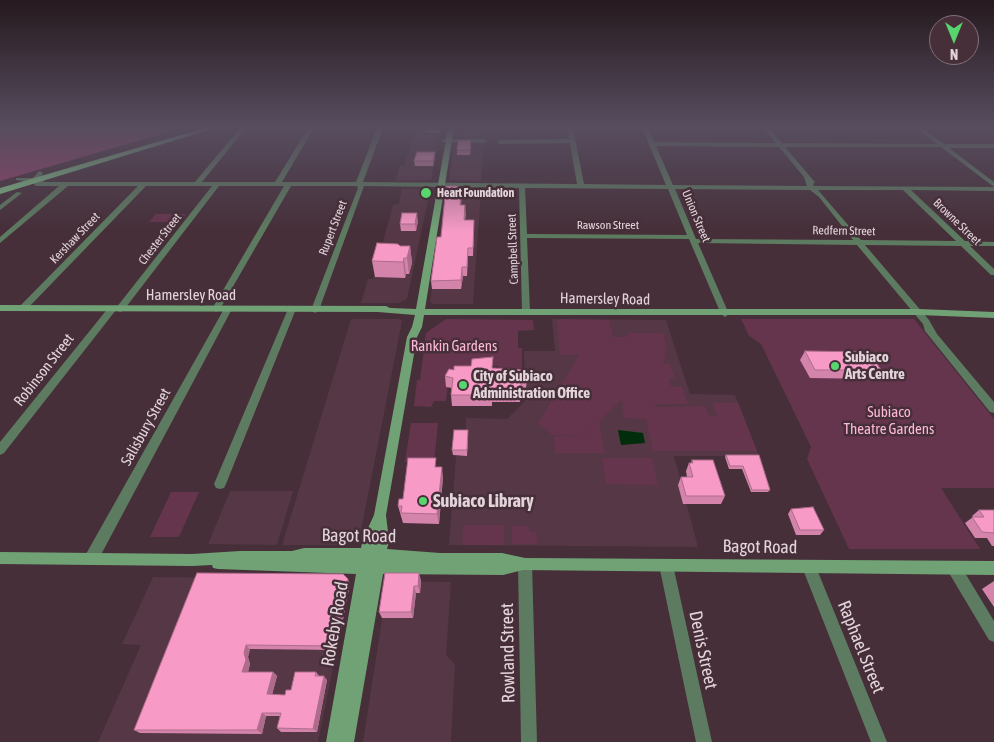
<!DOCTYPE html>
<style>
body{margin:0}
#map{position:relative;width:994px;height:742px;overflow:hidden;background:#462f39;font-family:"Asap Condensed",sans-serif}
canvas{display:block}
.north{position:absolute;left:929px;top:15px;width:50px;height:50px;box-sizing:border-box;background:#462f39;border:1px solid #857179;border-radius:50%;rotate:180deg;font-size:14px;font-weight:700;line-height:20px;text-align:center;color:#e3d4da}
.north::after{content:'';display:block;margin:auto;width:18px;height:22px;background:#58d56f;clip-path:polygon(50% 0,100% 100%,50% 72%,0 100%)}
</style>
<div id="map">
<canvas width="994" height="742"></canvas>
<div class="north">N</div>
</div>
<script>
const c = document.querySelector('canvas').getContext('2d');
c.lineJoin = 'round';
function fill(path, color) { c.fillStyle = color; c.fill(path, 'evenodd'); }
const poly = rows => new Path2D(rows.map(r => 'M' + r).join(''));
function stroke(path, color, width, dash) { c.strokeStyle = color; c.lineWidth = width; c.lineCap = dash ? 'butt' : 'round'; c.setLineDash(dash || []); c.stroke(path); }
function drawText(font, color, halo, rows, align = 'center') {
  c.font = font + ' "Asap Condensed",sans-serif'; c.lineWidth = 5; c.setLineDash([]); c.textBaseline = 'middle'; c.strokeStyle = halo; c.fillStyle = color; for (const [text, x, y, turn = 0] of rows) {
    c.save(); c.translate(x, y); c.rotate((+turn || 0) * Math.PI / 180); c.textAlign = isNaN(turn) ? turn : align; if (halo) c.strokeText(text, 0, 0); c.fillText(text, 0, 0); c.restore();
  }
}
fill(poly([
 [415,128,441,128,431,180,395,181,400,166,404,166],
 [457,128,485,128,484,138,455,138],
 [454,145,484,145,481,181,449,180],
 [402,189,429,189,429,195,407,299,399,303,361,303,368,279,373,279,393,205,399,204],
 [450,189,481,190,473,304,432,304,430,301,446,191],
 [351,319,399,319,402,321,360,536,347,545,282,545],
 [552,319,666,320,690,394,735,395,759,456,674,456,698,547,449,545,456,456,464,456,466,418,507,419,525,401,524,351,555,351],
 [230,491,293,491,277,545,208,544],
 [153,577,346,579,350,584,318,742,98,742,141,645,122,644],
 [388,581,451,582,446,655,455,664,451,742,363,742]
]), '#553745');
fill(poly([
 [156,214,186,214,180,222,149,222],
 [446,319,533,320,534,330,518,331,518,348,522,348,522,376,498,375,498,366,470,366,469,375,449,375,446,401,434,401,431,407,414,406,417,380,420,380,426,333],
 [557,319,609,320,613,337,628,337,627,333,663,333,667,346,663,364,670,364,675,378,669,379,671,387,682,387,688,404,655,404,655,407,705,406,709,416,717,416,712,403,738,403,757,451,653,451,646,419,624,418,622,401,620,401,599,422,605,453,555,453,554,436,591,436,589,422,590,436,552,435,538,423,579,355,560,355],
 [741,319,914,319,994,419,994,488,941,488,980,549,849,549,807,459,811,447,761,344,749,336],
 [411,423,438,423,434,463,405,462],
 [602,458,652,458,658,485,606,484],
 [171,492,199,492,179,537,150,537],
 [463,525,504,525,504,545,462,545],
 [512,526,529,526,529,532,536,532,537,544,512,544]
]), '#65354d');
fill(poly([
 [0,128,182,128,0,181]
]), '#93406b');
fill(poly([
 [618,430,643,433,645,443,621,445]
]), '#022d0c');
fill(poly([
 [240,128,246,128,202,182,275,182,308,128,314,128,282,182,356,182,377,128,383,128,363,182,577,184,570,143,500,144,497,142,500,140,569,139,567,128,573,128,584,184,666,185,642,128,648,128,654,142,776,143,763,128,769,128,782,143,936,144,916,128,922,128,944,144,994,144,994,148,949,148,994,182,994,191,911,190,965,241,994,242,994,246,970,246,994,269,994,275,991,275,961,246,865,245,929,320,937,334,994,402,994,413,990,412,925,331,923,324,857,245,698,243,729,314,725,317,721,314,689,239,527,238,530,312,526,315,522,312,519,188,364,186,319,310,315,313,311,310,358,188,357,186,291,186,220,309,216,312,212,309,284,186,219,186,123,311,120,312,116,310,4,453,0,455,0,442,109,307,112,306,116,308,212,186,146,186,26,310,23,311,19,308,20,306,138,186,68,186,0,243,0,237,59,186,36,186,32,182,16,180,16,178,33,178,38,172,40,171,43,173,40,179,43,180,44,182,195,182,240,128],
 [656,146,779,147,804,177,807,186,673,185,656,146],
 [785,147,941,147,994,187,814,186,813,184,815,182,814,181,785,147],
 [525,188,668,189,687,235,527,234,525,188],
 [675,189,810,190,819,197,853,240,696,239,675,189],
 [818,190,903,190,956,241,861,240,818,190],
 [444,139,484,139,487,141,484,143,442,142,441,141,444,139],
 [17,192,22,193,0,210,0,205,17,192],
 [228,306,232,309,96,564,91,565,86,564,84,559,86,554,224,309,228,306],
 [292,306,296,309,226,484,224,488,220,489,216,488,214,484,288,309,292,306],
 [525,558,530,559,532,564,537,742,521,742,518,564,520,559,525,558],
 [666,559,671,560,673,565,712,742,696,742,659,565,661,560,666,559],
 [809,560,814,562,887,742,871,742,802,567,804,562,809,560],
 [954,561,959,563,994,621,994,642,989,640,949,573,947,568,949,563,954,561]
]), '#5d7b60');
fill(poly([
 [448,128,454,128,425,309,919,309,994,312,994,318,919,315,424,315,422,327,417,337,386,515,389,541,387,549,440,553,502,553,525,558,994,561,994,575,523,570,503,575,383,574,354,742,326,742,356,574,218,569,213,568,212,565,192,566,0,564,0,552,192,554,240,551,292,551,304,548,361,548,363,539,374,515,407,337,412,327,415,315,378,312,0,311,0,305,386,306,390,308,416,309,448,128]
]), '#71a276');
fill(poly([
 [205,128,215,128,0,194,0,188,205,128]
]), '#7fbf86');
fill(poly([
 [425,128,441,128,440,133,425,133],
 [471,145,470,155,457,155,457,150],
 [435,152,435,157,433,166,415,166,414,161],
 [462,194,461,205,466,213,465,220,474,220,473,256,468,256,467,276,463,276,461,289,432,289,431,281,441,237],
 [418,221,416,231,401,231,400,224],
 [400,246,410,246,412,263,409,274,406,274,405,278,375,277,372,261],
 [805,351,881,370,875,379,810,378,800,360],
 [493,368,527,378,526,389,521,389,520,402,492,402,492,406,452,406,451,395,452,388,446,387,445,376,454,370],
 [468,436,467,456,453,455,452,450],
 [726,455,759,455,770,490,768,492,751,492,742,469,729,469,725,457],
 [692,460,725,496,721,504,683,504,678,485,681,477,687,477,686,471,689,463,691,463],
 [437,467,443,477,439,524,403,523,398,506,403,499],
 [791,509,824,530,820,535,796,535,788,514],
 [979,510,994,510,994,546,992,546,987,538,975,538,965,523,973,517,972,516],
 [197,573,350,584,337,650,250,649,248,657,250,664,248,672,273,672,277,676,272,695,285,695,316,672,319,676,327,680,317,732,281,732,277,728,280,716,266,716,262,734,140,733,134,730],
 [421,580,420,593,416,593,413,618,382,618,379,612],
 [994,581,994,607,982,589]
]), '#d484aa');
fill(poly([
 [435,152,435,157,433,166,433,161],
 [465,205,466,213,464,228,464,220],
 [417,213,418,221,416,231,415,224],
 [410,246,412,263,409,274,407,258],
 [404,258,406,274,405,278,403,262],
 [462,267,463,276,461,289,461,280],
 [442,467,443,477,439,524,437,514],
 [419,573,421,580,420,593,418,586],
 [348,579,350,584,337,650,334,646],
 [414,586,416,593,413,618,411,612],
 [246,645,250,649,248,657,250,664,247,676,242,672,244,653],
 [273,672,277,676,271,698,267,694],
 [324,676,327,680,317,732,313,729],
 [262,713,266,716,262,734,257,730]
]), '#ad6c8b');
const building = poly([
 [458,140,471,140,470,150,457,150,458,140],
 [417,152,435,152,433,161,414,161,417,152],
 [446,186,461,186,460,205,465,205,464,220,474,220,473,248,468,248,467,267,462,267,461,280,431,281,437,237,441,237,446,186],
 [402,213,417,213,415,224,400,224,402,213],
 [377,243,398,244,400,246,410,246,407,258,404,258,403,262,372,261,377,243],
 [805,351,869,352,881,370,815,370,805,351],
 [493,357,492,368,526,370,527,378,521,377,521,391,492,390,492,395,451,395,453,378,445,376,449,369,454,370,454,366,471,366,472,359,493,357],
 [454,430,468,430,467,450,452,450,454,430],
 [726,455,759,455,770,490,752,490,743,466,730,466,726,455],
 [408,458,436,458,435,467,442,467,437,514,401,513,402,506,398,506,399,499,403,499,408,458],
 [692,460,713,460,725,496,686,496,681,477,693,477,689,463,693,463,692,460],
 [813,507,824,530,800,530,791,509,813,507],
 [979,510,994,510,994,533,982,532,972,517,984,517,979,510],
 [197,573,343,574,348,579,334,646,246,645,244,653,246,660,242,672,273,672,267,694,285,695,286,690,291,690,295,672,316,672,315,676,324,676,313,729,277,728,281,713,262,713,257,730,134,730,197,573],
 [385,573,419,573,418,586,414,586,411,612,379,612,385,573]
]);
fill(building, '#f79ac6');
stroke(building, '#ad6c8b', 1);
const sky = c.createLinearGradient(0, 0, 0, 232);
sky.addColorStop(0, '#261a1f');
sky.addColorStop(0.55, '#574d5f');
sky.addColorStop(1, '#574d5f00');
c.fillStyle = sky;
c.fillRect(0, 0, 994, 232);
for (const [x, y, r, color] of [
 [426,193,6,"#58d56f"],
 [835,366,5,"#58d56f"],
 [463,385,5,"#58d56f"],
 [423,501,5,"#58d56f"]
]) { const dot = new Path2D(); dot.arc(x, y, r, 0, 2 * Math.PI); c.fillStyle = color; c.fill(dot); stroke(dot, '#462f39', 2); }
drawText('bold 12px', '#e3d4da', '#462f39', [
 ["Heart Foundation",437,193]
], 'left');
drawText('12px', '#e3d4da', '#462f39', [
 ["Union Street",696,216,67],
 ["Browne Street",957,222,44],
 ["Rawson Street",608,225],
 ["Rupert Street",333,228,-69],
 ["Redfern Street",844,231,1],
 ["Kershaw Street",75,238,-46],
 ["Chester Street",160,239,-52],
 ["Campbell Street",513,249,-92]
]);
drawText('15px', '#e3d4da', '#462f39', [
 ["Hamersley Road",191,295],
 ["Hamersley Road",605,299,1],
 ["Robinson Street",44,370,-52],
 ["Salisbury Street",146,427,-61]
]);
drawText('15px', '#feb7d7', '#462f39', [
 ["Rankin Gardens",454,346],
 ["Subiaco",889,412],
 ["Theatre Gardens",889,429]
]);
drawText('bold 15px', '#e3d4da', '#462f39', [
 ["Subiaco",845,357],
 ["Arts Centre",845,374],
 ["City of Subiaco",473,376],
 ["Administration Office",473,393]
], 'left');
drawText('bold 18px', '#e3d4da', '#462f39', [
 ["Subiaco Library",433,501]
], 'left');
drawText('18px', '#e3d4da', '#462f39', [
 ["Bagot Road",359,536,1],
 ["Bagot Road",760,547,1],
 ["Rokeby Road",335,624,-80],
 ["Raphael Street",861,647,68],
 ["Denis Street",703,650,78],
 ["Rowland Street",508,653,-91]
]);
</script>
